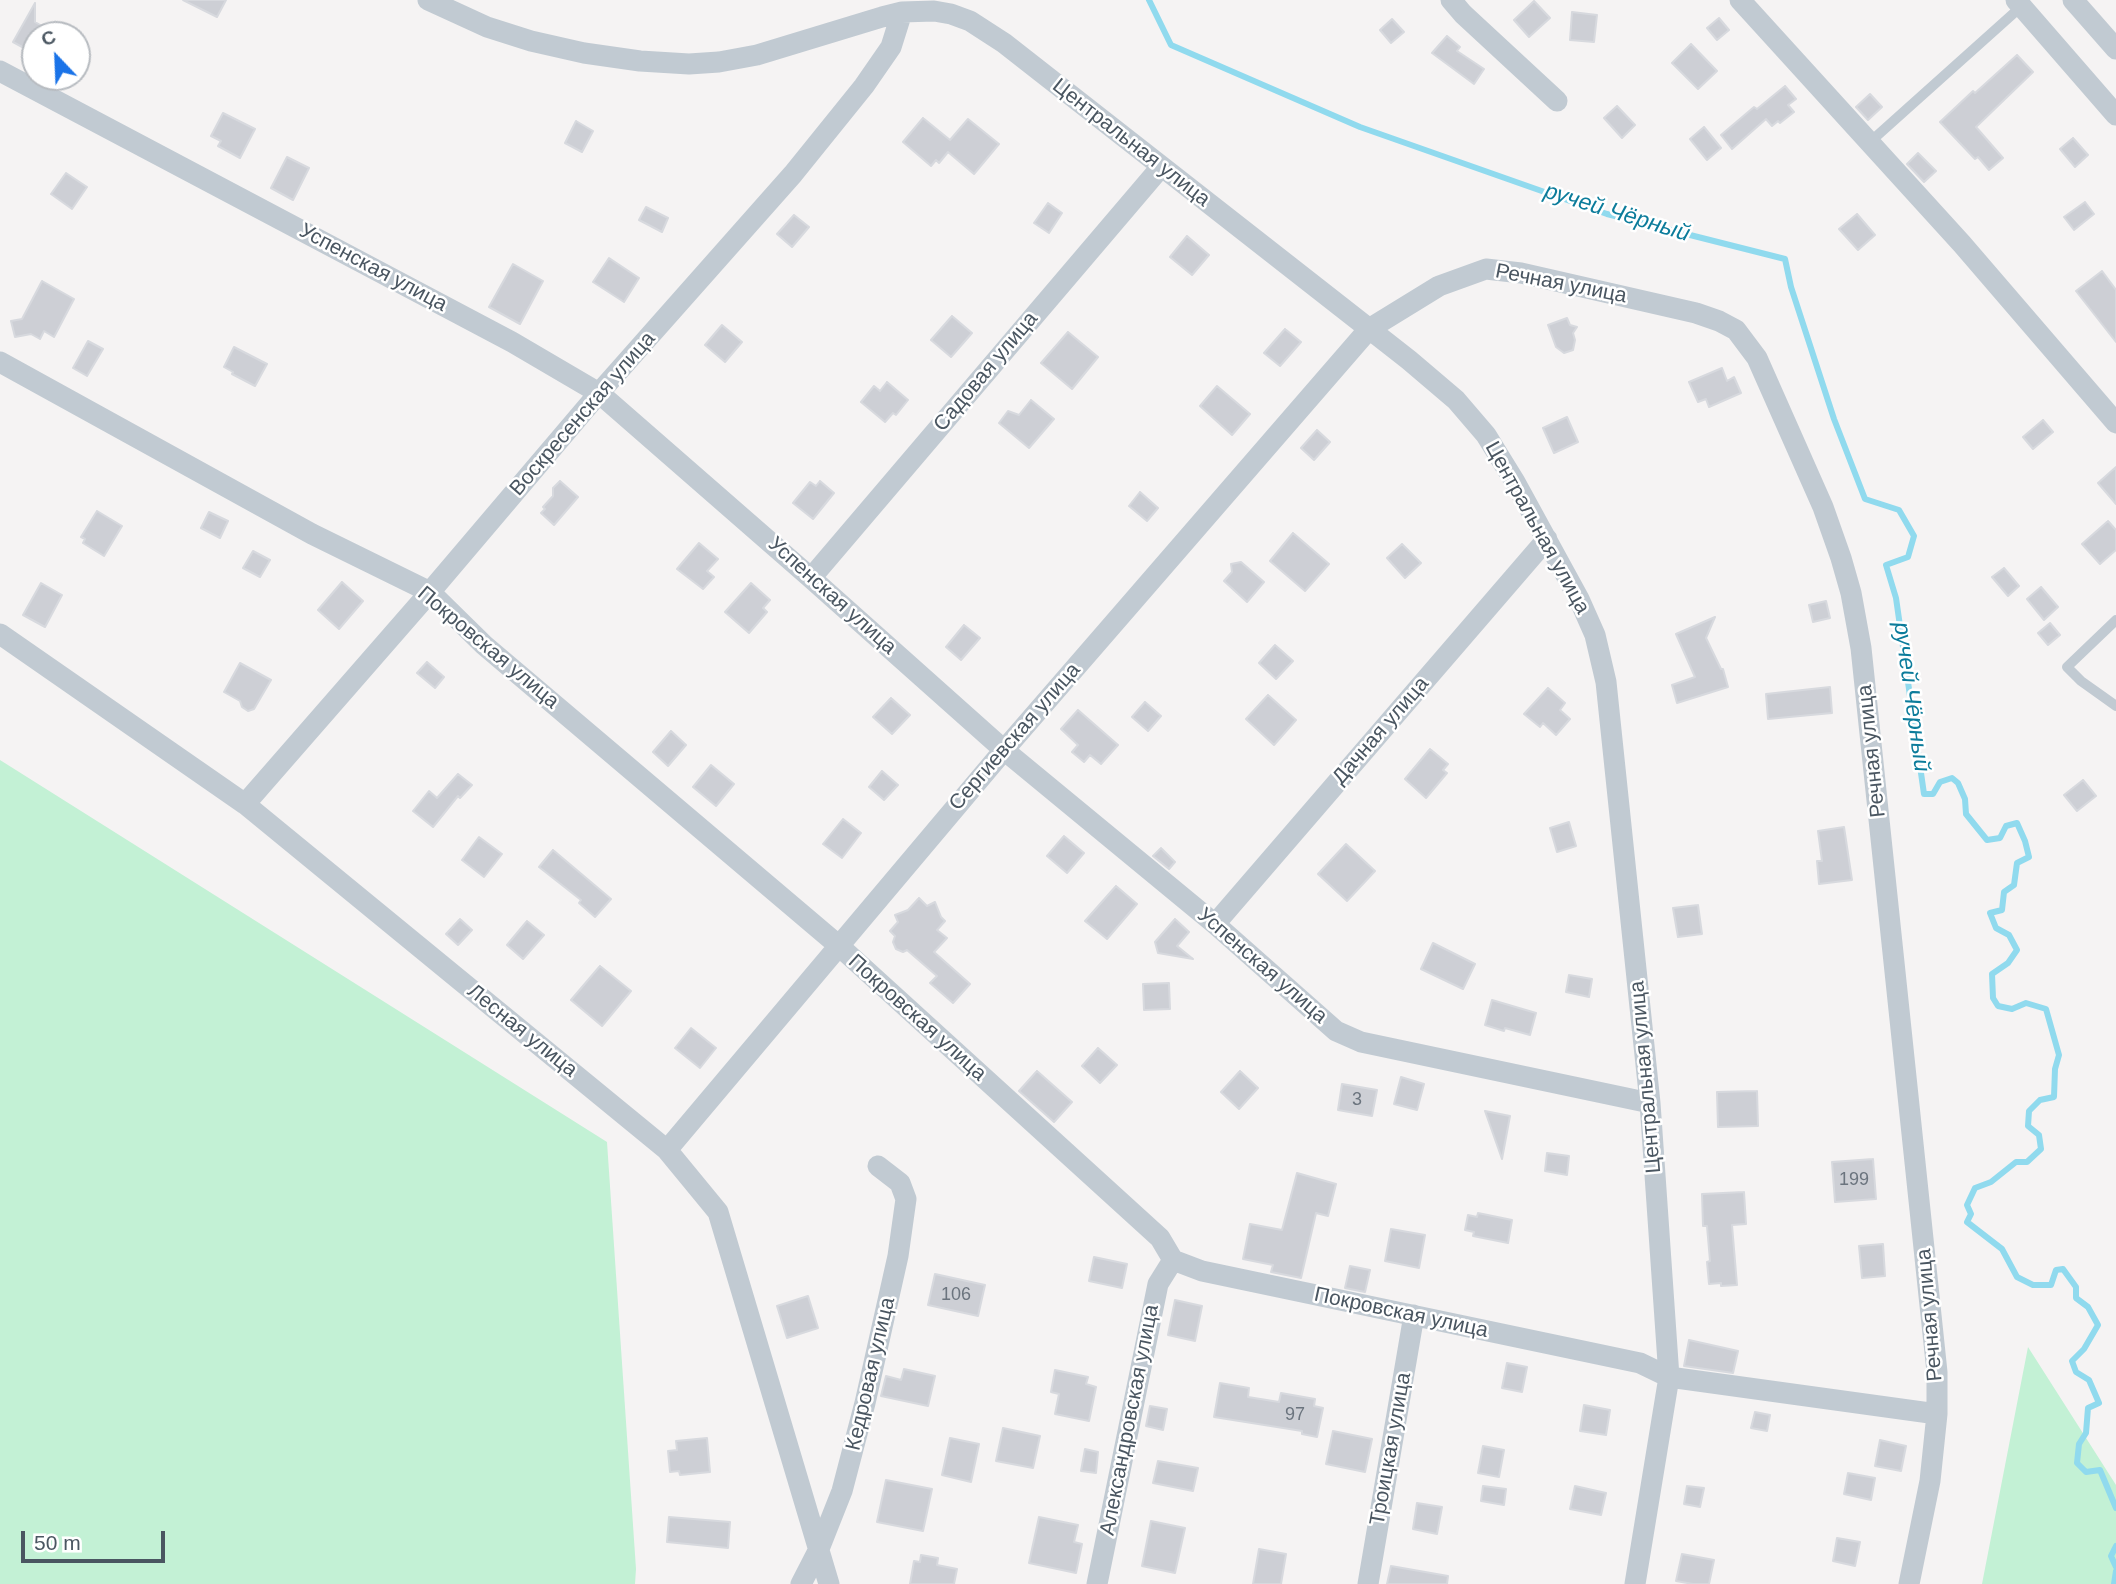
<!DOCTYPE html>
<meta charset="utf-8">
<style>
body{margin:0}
#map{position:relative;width:2116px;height:1584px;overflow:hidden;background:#f5f3f3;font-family:Arial,sans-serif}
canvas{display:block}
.north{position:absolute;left:21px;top:21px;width:70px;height:70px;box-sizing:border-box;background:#fff;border:2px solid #b7bbc0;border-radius:50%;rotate:337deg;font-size:19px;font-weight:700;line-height:28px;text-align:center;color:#4a5661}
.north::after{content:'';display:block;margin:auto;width:24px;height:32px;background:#1a73e8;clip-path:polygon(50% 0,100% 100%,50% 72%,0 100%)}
.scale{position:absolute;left:21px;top:1531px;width:144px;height:32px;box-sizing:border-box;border:4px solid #4a5661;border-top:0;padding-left:9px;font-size:21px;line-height:24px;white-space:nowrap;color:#4a5661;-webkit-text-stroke:5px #fff;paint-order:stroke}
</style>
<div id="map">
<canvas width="2116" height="1584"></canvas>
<div class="north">С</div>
<div class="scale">50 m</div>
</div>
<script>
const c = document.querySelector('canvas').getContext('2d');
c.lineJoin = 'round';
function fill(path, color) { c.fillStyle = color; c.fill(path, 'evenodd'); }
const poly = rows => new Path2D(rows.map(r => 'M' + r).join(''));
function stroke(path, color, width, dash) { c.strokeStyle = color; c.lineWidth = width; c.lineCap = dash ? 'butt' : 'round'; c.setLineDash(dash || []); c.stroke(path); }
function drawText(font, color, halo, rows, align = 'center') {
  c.font = font + ' Arial,sans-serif'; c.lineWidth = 5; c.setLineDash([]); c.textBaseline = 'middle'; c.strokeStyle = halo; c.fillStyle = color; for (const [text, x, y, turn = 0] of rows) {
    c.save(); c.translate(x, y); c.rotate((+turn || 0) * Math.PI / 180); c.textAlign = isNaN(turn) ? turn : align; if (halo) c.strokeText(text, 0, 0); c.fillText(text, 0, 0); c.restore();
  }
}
fill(poly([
 [0,760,607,1142,636,1569,635,1584,0,1584],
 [2028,1347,2116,1485,2116,1584,1982,1584]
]), '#c3f1d5');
stroke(poly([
 [1149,0,1171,45,1360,127,1607,214,1785,259,1791,287,1834,419,1865,499,1899,510,1914,536,1908,557,1886,565,1896,598,1924,794,1933,794,1940,782,1952,778,1958,783,1965,799,1966,814,1987,840,2000,838,2006,826,2017,823,2025,841,2029,857,2017,863,2014,885,2004,892,2002,910,1990,913,1996,928,2009,935,2017,950,2008,963,1992,974,1993,998,1998,1006,2012,1009,2026,1003,2046,1009,2059,1055,2055,1069,2054,1097,2040,1100,2029,1111,2028,1126,2039,1135,2041,1149,2027,1162,2016,1162,1991,1182,1975,1188,1967,1205,1971,1214,1967,1222,2002,1249,2017,1277,2033,1285,2051,1285,2056,1270,2063,1269,2076,1287,2076,1298,2088,1307,2098,1325,2084,1349,2072,1361,2076,1372,2089,1380,2099,1403,2088,1408,2086,1433,2079,1444,2077,1463,2086,1472,2100,1470,2116,1508],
 [2116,1546,2111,1556,2116,1567],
 [2114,1584,2116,1571]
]), '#90daee', 6);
const building = poly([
 [183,0,226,0,217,17,183,0],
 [1534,1,1550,18,1529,37,1514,20,1534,1],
 [35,3,35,22,58,35,35,35,35,54,13,42,35,3],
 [1572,12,1597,15,1594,42,1570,40,1572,12],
 [1719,18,1729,30,1717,40,1707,28,1719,18],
 [1392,19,1404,32,1391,43,1380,30,1392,19],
 [1447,36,1460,47,1457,51,1484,69,1474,84,1432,53,1447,36],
 [1691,44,1717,71,1698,89,1672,63,1691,44],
 [2017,55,2033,72,1976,127,2003,158,1989,170,1978,157,1975,159,1940,122,1973,91,1975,93,2017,55],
 [1785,86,1796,99,1788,105,1794,112,1780,123,1778,121,1772,126,1766,119,1732,149,1721,135,1754,107,1757,109,1785,86],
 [1870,94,1882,107,1868,120,1856,107,1870,94],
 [1617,106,1635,125,1622,138,1604,118,1617,106],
 [223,113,255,129,240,158,218,146,221,141,211,136,223,113],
 [923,118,950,140,968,119,999,144,974,174,948,152,939,163,936,160,931,166,903,142,923,118],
 [576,121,593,131,582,152,565,143,576,121],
 [1704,127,1721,148,1707,160,1690,139,1704,127],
 [2073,138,2088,155,2075,167,2060,149,2073,138],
 [1918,153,1936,171,1924,182,1907,164,1918,153],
 [287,157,309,168,293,200,271,188,287,157],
 [66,173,87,187,72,209,51,194,66,173],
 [2085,202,2094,214,2074,230,2064,217,2085,202],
 [1048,203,1062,213,1049,233,1034,223,1048,203],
 [646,207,668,218,662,232,639,220,646,207],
 [1857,214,1875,235,1858,250,1839,229,1857,214],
 [794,215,809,227,792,247,777,234,794,215],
 [1187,236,1209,255,1192,275,1170,257,1187,236],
 [609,258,639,278,624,302,593,282,609,258],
 [513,264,543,281,520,324,489,307,513,264],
 [2102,271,2116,290,2116,342,2076,291,2102,271],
 [42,281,74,299,54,337,44,331,40,339,31,334,15,337,11,321,22,319,42,281],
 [952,316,972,333,951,357,931,340,952,316],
 [1567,318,1570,325,1577,327,1573,333,1575,340,1573,350,1564,353,1556,347,1548,325,1567,318],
 [722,325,742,342,725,362,705,345,722,325],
 [1285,329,1301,342,1280,366,1264,353,1285,329],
 [1068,332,1098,357,1072,389,1041,363,1068,332],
 [88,341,103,349,87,376,73,368,88,341],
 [234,347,267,364,255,386,232,374,233,372,224,367,234,347],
 [1722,368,1727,381,1734,377,1741,393,1709,407,1706,399,1698,402,1689,382,1722,368],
 [887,382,908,400,896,415,893,413,885,422,861,402,874,386,880,391,887,382],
 [1217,386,1250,414,1232,435,1200,406,1217,386],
 [1031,400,1054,419,1029,448,999,423,1008,411,1019,415,1031,400],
 [1567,417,1578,442,1554,453,1543,428,1567,417],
 [2043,420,2053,432,2033,449,2023,437,2043,420],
 [1317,430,1330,442,1314,460,1301,448,1317,430],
 [2116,467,2116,504,2098,483,2116,467],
 [560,481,578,497,554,525,541,513,545,509,543,507,553,496,553,488,560,481],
 [820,481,834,493,813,519,793,503,810,482,816,486,820,481],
 [1140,492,1158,508,1147,521,1129,506,1140,492],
 [97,511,122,526,104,556,83,543,85,539,81,537,97,511],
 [209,512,228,521,220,538,201,528,209,512],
 [2108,521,2116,530,2116,550,2100,564,2082,544,2108,521],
 [1293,533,1329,564,1305,591,1270,561,1293,533],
 [699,543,718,559,707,571,714,577,703,589,677,569,699,543],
 [1402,544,1421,563,1405,578,1387,558,1402,544],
 [253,551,270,560,260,577,243,568,253,551],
 [1241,562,1264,582,1247,602,1224,581,1232,572,1231,564,1241,562],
 [2004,568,2019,586,2008,596,1992,577,2004,568],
 [342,582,363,601,339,629,318,610,342,582],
 [41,583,62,595,45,627,23,615,41,583],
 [751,583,770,600,763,608,767,612,749,633,725,612,751,583],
 [2041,587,2058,607,2044,620,2027,599,2041,587],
 [1826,601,1830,618,1813,622,1809,605,1826,601],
 [1715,617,1706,638,1721,669,1723,669,1728,687,1677,703,1672,685,1695,677,1676,634,1715,617],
 [2050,623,2060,635,2048,645,2038,633,2050,623],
 [964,625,980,638,961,660,946,647,964,625],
 [1275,645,1293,661,1276,679,1259,663,1275,645],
 [427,662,444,677,435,688,417,673,427,662],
 [240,663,271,680,254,709,248,711,242,707,240,701,224,692,240,663],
 [1830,687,1832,713,1768,719,1766,694,1830,687],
 [1548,688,1565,703,1560,710,1570,719,1556,735,1543,723,1540,727,1524,714,1548,688],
 [1268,695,1296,720,1274,745,1246,719,1268,695],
 [891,698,910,715,892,734,873,717,891,698],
 [1145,702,1161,716,1148,731,1132,717,1145,702],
 [1078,710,1118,745,1101,764,1090,755,1084,762,1072,752,1078,745,1061,729,1078,710],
 [671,731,686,745,668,766,653,752,671,731],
 [1430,749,1448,764,1443,770,1447,773,1426,798,1405,779,1430,749],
 [711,765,734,784,716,806,693,787,711,765],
 [882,771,898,785,884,800,869,787,882,771],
 [458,774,472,785,460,798,458,796,433,827,413,811,429,791,437,798,458,774],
 [2083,780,2096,796,2077,811,2064,795,2083,780],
 [843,819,861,833,842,858,823,844,843,819],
 [1569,822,1576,846,1557,852,1550,828,1569,822],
 [1844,827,1852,880,1819,884,1817,861,1822,861,1818,831,1844,827],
 [1064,836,1084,853,1067,873,1047,856,1064,836],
 [479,837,502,854,484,877,462,860,479,837],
 [1346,844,1375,871,1347,901,1318,874,1346,844],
 [1161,848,1175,862,1169,869,1153,856,1161,848],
 [553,850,611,899,595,917,579,903,581,900,539,867,553,850],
 [1116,886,1137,904,1107,939,1085,921,1116,886],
 [919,898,927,906,935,902,941,917,945,921,937,930,947,938,934,952,970,984,953,1003,930,983,937,976,907,950,903,952,896,949,893,942,895,936,890,931,898,922,895,915,908,910,919,898],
 [1698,905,1702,934,1678,937,1673,908,1698,905],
 [460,919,472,930,458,945,446,934,460,919],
 [1175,919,1189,932,1177,946,1193,959,1158,953,1155,942,1175,919],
 [527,921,544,935,523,959,507,945,527,921],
 [1433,943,1475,964,1463,989,1421,969,1433,943],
 [600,966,631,991,602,1026,571,1000,600,966],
 [1569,975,1592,979,1589,997,1566,992,1569,975],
 [1169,983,1170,1009,1144,1010,1143,984,1169,983],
 [1492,1000,1536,1013,1530,1035,1505,1028,1504,1031,1485,1025,1492,1000],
 [691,1028,716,1048,700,1068,675,1048,691,1028],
 [1098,1048,1117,1065,1100,1083,1082,1066,1098,1048],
 [1037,1071,1072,1102,1054,1122,1019,1091,1037,1071],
 [1240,1071,1258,1088,1239,1109,1221,1092,1240,1071],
 [1401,1077,1424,1084,1417,1110,1394,1104,1401,1077],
 [1342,1084,1377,1090,1372,1116,1338,1110,1342,1084],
 [1757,1091,1758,1126,1718,1127,1717,1092,1757,1091],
 [1485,1111,1510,1116,1502,1159,1485,1111],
 [1547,1153,1569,1156,1567,1175,1545,1171,1547,1153],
 [1873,1159,1876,1199,1835,1202,1832,1162,1873,1159],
 [1297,1173,1336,1184,1328,1216,1316,1213,1301,1278,1271,1272,1273,1265,1243,1259,1250,1224,1282,1230,1297,1173],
 [1744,1192,1746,1224,1732,1225,1737,1285,1721,1286,1721,1283,1709,1284,1707,1262,1710,1261,1707,1226,1703,1226,1702,1194,1744,1192],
 [1478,1213,1512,1220,1508,1243,1473,1236,1474,1232,1465,1230,1468,1215,1477,1217,1478,1213],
 [1391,1229,1425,1235,1419,1268,1385,1261,1391,1229],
 [1883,1244,1885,1276,1862,1278,1859,1246,1883,1244],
 [1094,1257,1127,1264,1122,1288,1089,1281,1094,1257],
 [1350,1266,1370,1270,1365,1292,1345,1288,1350,1266],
 [935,1274,985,1285,978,1316,928,1305,935,1274],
 [808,1296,818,1328,787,1338,777,1306,808,1296],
 [1175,1300,1202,1306,1195,1341,1168,1335,1175,1300],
 [1689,1340,1738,1351,1733,1373,1684,1366,1689,1340],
 [1507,1363,1527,1367,1522,1392,1502,1388,1507,1363],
 [904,1369,935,1376,928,1406,881,1396,886,1376,901,1380,904,1369],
 [1055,1370,1088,1377,1086,1384,1096,1387,1089,1421,1055,1414,1059,1394,1051,1392,1055,1370],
 [1220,1383,1249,1388,1248,1397,1279,1402,1281,1393,1315,1399,1314,1406,1323,1408,1317,1437,1302,1434,1302,1431,1214,1417,1220,1383],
 [1584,1405,1610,1410,1606,1435,1580,1431,1584,1405],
 [1150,1406,1167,1409,1163,1430,1146,1426,1150,1406],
 [1755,1412,1770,1415,1767,1431,1751,1428,1755,1412],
 [1003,1428,1040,1436,1033,1468,996,1461,1003,1428],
 [1333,1431,1372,1439,1365,1472,1326,1464,1333,1431],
 [707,1438,710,1472,680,1475,679,1471,670,1472,668,1451,677,1450,676,1441,707,1438],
 [950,1438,979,1444,971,1482,942,1475,950,1438],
 [1880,1440,1906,1446,1901,1471,1875,1466,1880,1440],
 [1483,1446,1504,1450,1499,1477,1478,1473,1483,1446],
 [1085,1449,1098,1452,1096,1473,1081,1471,1085,1449],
 [1158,1461,1198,1468,1193,1491,1153,1483,1158,1461],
 [1848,1473,1875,1478,1871,1500,1844,1494,1848,1473],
 [886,1480,932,1489,923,1531,877,1522,886,1480],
 [1483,1486,1506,1489,1504,1505,1481,1501,1483,1486],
 [1575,1486,1606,1493,1601,1515,1570,1509,1575,1486],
 [1687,1486,1704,1488,1700,1507,1684,1504,1687,1486],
 [1417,1503,1442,1507,1437,1534,1413,1529,1417,1503],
 [669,1517,730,1522,728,1548,667,1542,669,1517],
 [1039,1517,1078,1525,1074,1542,1082,1544,1076,1573,1029,1563,1039,1517],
 [1151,1521,1185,1528,1175,1573,1142,1566,1151,1521],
 [1837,1538,1860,1542,1855,1566,1833,1561,1837,1538],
 [1259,1549,1286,1554,1281,1584,1253,1584,1259,1549],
 [1682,1554,1714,1560,1709,1584,1693,1584,1676,1581,1682,1554],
 [921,1555,938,1558,937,1565,957,1569,954,1584,910,1584,914,1561,920,1562,921,1555],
 [1391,1566,1448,1576,1447,1584,1387,1584,1391,1566]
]);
fill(building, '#cdcfd5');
stroke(building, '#d7d9de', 2);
stroke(poly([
 [1870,142,2024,4],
 [2116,620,2067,667,2081,681,2116,706]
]), '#c1cad2', 10);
stroke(poly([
 [428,0,487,27,531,41,584,53,640,61,689,64,719,62,757,55,882,17,902,12,934,11,951,14,970,21,1004,43,1409,360,1456,400,1486,435,1515,482,1579,599,1595,635,1606,682,1650,1103,1669,1377,1635,1584],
 [1451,0,1463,14,1557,101],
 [1740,0,1962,244,2116,423],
 [2016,0,2116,115],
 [2073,0,2116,49],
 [0,71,512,342,599,393,811,578,1004,750,1215,924,1336,1031,1361,1042,1650,1103],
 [0,362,312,534,430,592,484,645,838,945,1160,1238,1173,1260,1202,1271,1640,1363,1669,1377,1937,1414],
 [811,578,1161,167],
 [0,634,245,804,667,1150,718,1212,829,1584],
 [245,804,430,592,599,393,793,174,864,86,891,47,902,12],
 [1215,924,1547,539],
 [667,1150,1004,750,1369,329,1439,286,1486,269,1521,273,1696,313,1719,321,1736,330,1757,358,1823,507,1841,558,1851,593,1861,648,1937,1372,1937,1414,1930,1481,1909,1584],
 [801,1584,819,1549,842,1491,865,1403,898,1256,906,1199,900,1183,878,1166],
 [1097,1584,1158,1284,1173,1260],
 [1368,1584,1414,1315]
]), '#c1cad2', 21);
drawText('18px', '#6b747e', null, [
 ["3",1357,1100],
 ["199",1854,1180],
 ["106",956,1295],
 ["97",1295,1415]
]);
drawText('21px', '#4a5661', '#fff', [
 ["Центральная улица",1131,143,38],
 ["Успенская улица",373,268,28],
 ["Речная улица",1561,284,11],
 ["Садовая улица",986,372,-50],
 ["Воскресенская улица",583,414,-49],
 ["Центральная улица",1537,528,61],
 ["Успенская улица",832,596,42],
 ["Покровская улица",488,648,40],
 ["Дачная улица",1381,731,-49],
 ["Сергиевская улица",1015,737,-49],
 ["Речная улица",1872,751,-96],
 ["Успенская улица",1262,966,41],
 ["Покровская улица",917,1018,42],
 ["Лесная улица",522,1031,39],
 ["Центральная улица",1646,1077,-95],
 ["Покровская улица",1401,1313,12],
 ["Речная улица",1930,1315,-95],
 ["Кедровая улица",871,1374,-77],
 ["Александровская улица",1130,1420,-79],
 ["Троицкая улица",1391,1449,-80]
]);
drawText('italic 23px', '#0c7c9b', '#fff', [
 ["ручей Чёрный",1617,213,17],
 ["ручей Чёрный",1911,697,82]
]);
</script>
